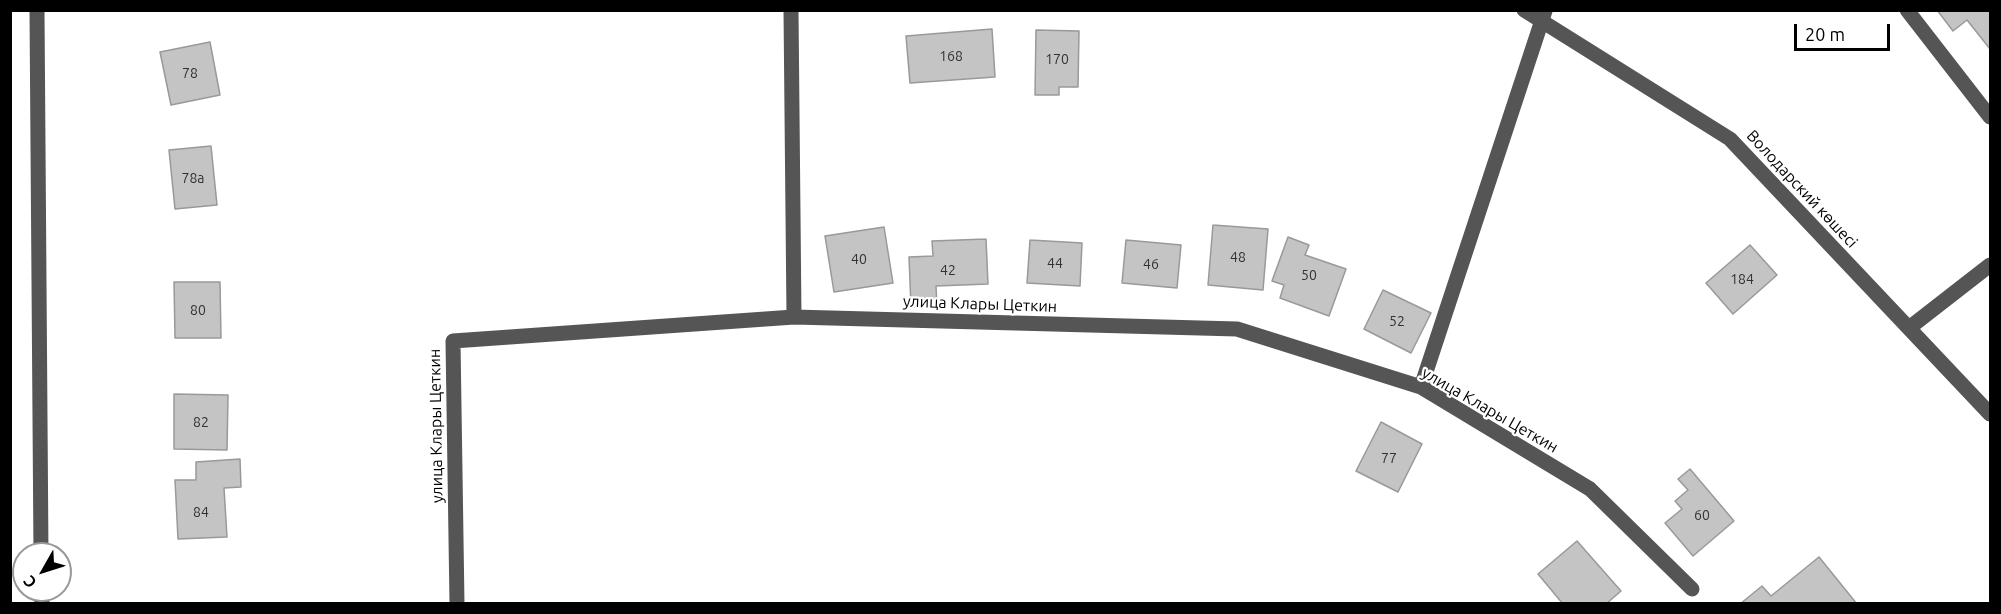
<!DOCTYPE html>
<meta charset="utf-8">
<style>
body{margin:0}
#map{position:relative;width:2001px;height:614px;overflow:hidden;background:#fff;font-family:Ubuntu,sans-serif}
canvas{display:block}
.frame{position:absolute;inset:0;border:12px solid #000;pointer-events:none}
.north{position:absolute;left:12px;top:542px;width:60px;height:60px;box-sizing:border-box;background:#fff;border:2px solid #999;border-radius:50%;rotate:231deg;font-size:16px;font-weight:700;line-height:24px;text-align:center;color:#000}
.north::after{content:'';display:block;margin:auto;width:21px;height:27px;background:#000;clip-path:polygon(50% 0,100% 100%,50% 72%,0 100%)}
.scale{position:absolute;left:1794px;top:24px;width:96px;height:27px;box-sizing:border-box;border:3px solid #000;border-top:0;padding-left:8px;font-size:18px;line-height:21px;white-space:nowrap;color:#000;-webkit-text-stroke:4px #fff;paint-order:stroke}
</style>
<div id="map">
<canvas width="2001" height="614"></canvas>
<div class="frame"></div>
<div class="north">С</div>
<div class="scale">20 m</div>
</div>
<script>
const c = document.querySelector('canvas').getContext('2d');
c.lineJoin = 'round';
function fill(path, color) { c.fillStyle = color; c.fill(path, 'evenodd'); }
const poly = rows => new Path2D(rows.map(r => 'M' + r).join(''));
function stroke(path, color, width, dash) { c.strokeStyle = color; c.lineWidth = width; c.lineCap = dash ? 'butt' : 'round'; c.setLineDash(dash || []); c.stroke(path); }
function drawText(font, color, halo, rows, align = 'center') {
  c.font = font + ' Ubuntu,sans-serif'; c.lineWidth = 4.5; c.setLineDash([]); c.textBaseline = 'middle'; c.strokeStyle = halo; c.fillStyle = color; for (const [text, x, y, turn = 0] of rows) {
    c.save(); c.translate(x, y); c.rotate((+turn || 0) * Math.PI / 180); c.textAlign = isNaN(turn) ? turn : align; if (halo) c.strokeText(text, 0, 0); c.fillText(text, 0, 0); c.restore();
  }
}
const building = poly([
 [1937,10,1990,10,1990,49,1967,20,1953,31,1937,10],
 [992,29,995,77,910,83,906,36,992,29],
 [1036,30,1079,31,1078,87,1059,87,1059,95,1035,95,1036,30],
 [210,42,220,95,171,105,160,52,210,42],
 [211,146,217,205,175,209,169,150,211,146],
 [1213,225,1268,229,1263,290,1208,285,1213,225],
 [884,227,893,283,834,292,825,236,884,227],
 [1288,237,1309,245,1305,255,1346,269,1329,316,1280,298,1284,285,1272,281,1288,237],
 [986,239,988,284,936,286,937,306,911,307,909,257,933,256,932,241,986,239],
 [1030,240,1082,243,1080,286,1027,283,1030,240],
 [1126,240,1181,245,1177,288,1122,283,1126,240],
 [1750,245,1777,275,1733,314,1706,283,1750,245],
 [174,282,220,282,221,338,175,338,174,282],
 [1383,290,1431,313,1411,353,1364,329,1383,290],
 [174,394,228,395,227,450,174,449,174,394],
 [1381,422,1422,444,1398,492,1356,471,1381,422],
 [240,459,241,487,224,488,227,537,178,539,175,480,196,480,196,462,240,459],
 [1690,469,1734,521,1693,556,1665,523,1682,509,1675,501,1688,490,1678,479,1690,469],
 [1577,541,1621,591,1606,604,1563,604,1538,574,1577,541],
 [1819,557,1857,604,1740,604,1762,586,1771,596,1819,557]
]);
fill(building, '#c4c4c4');
stroke(building, '#999', 1.5);
stroke(poly([
 [37,10,41,554],
 [791,10,794,317],
 [1524,10,1730,139,1990,414],
 [1907,10,1990,117],
 [1909,328,1990,265],
 [1421,387,1545,11],
 [41,590,42,604],
 [457,604,453,341,794,317,1237,329,1421,387,1590,489,1692,589]
]), '#555', 15);
drawText('14px', '#313131', null, [
 ["168",951,56],
 ["170",1057,59],
 ["78",190,73],
 ["78а",193,178],
 ["48",1238,257],
 ["40",859,259],
 ["44",1055,263],
 ["46",1151,264],
 ["42",948,270],
 ["50",1309,275],
 ["184",1742,279],
 ["80",198,310],
 ["52",1397,321],
 ["82",201,422],
 ["77",1389,458],
 ["84",201,512],
 ["60",1702,515]
]);
drawText('16px', '#000', '#fff', [
 ["Володарский көшесі",1802,189,47],
 ["улица Клары Цеткин",980,304,2],
 ["улица Клары Цеткин",1490,410,30],
 ["улица Клары Цеткин",436,426,-91]
]);
</script>
